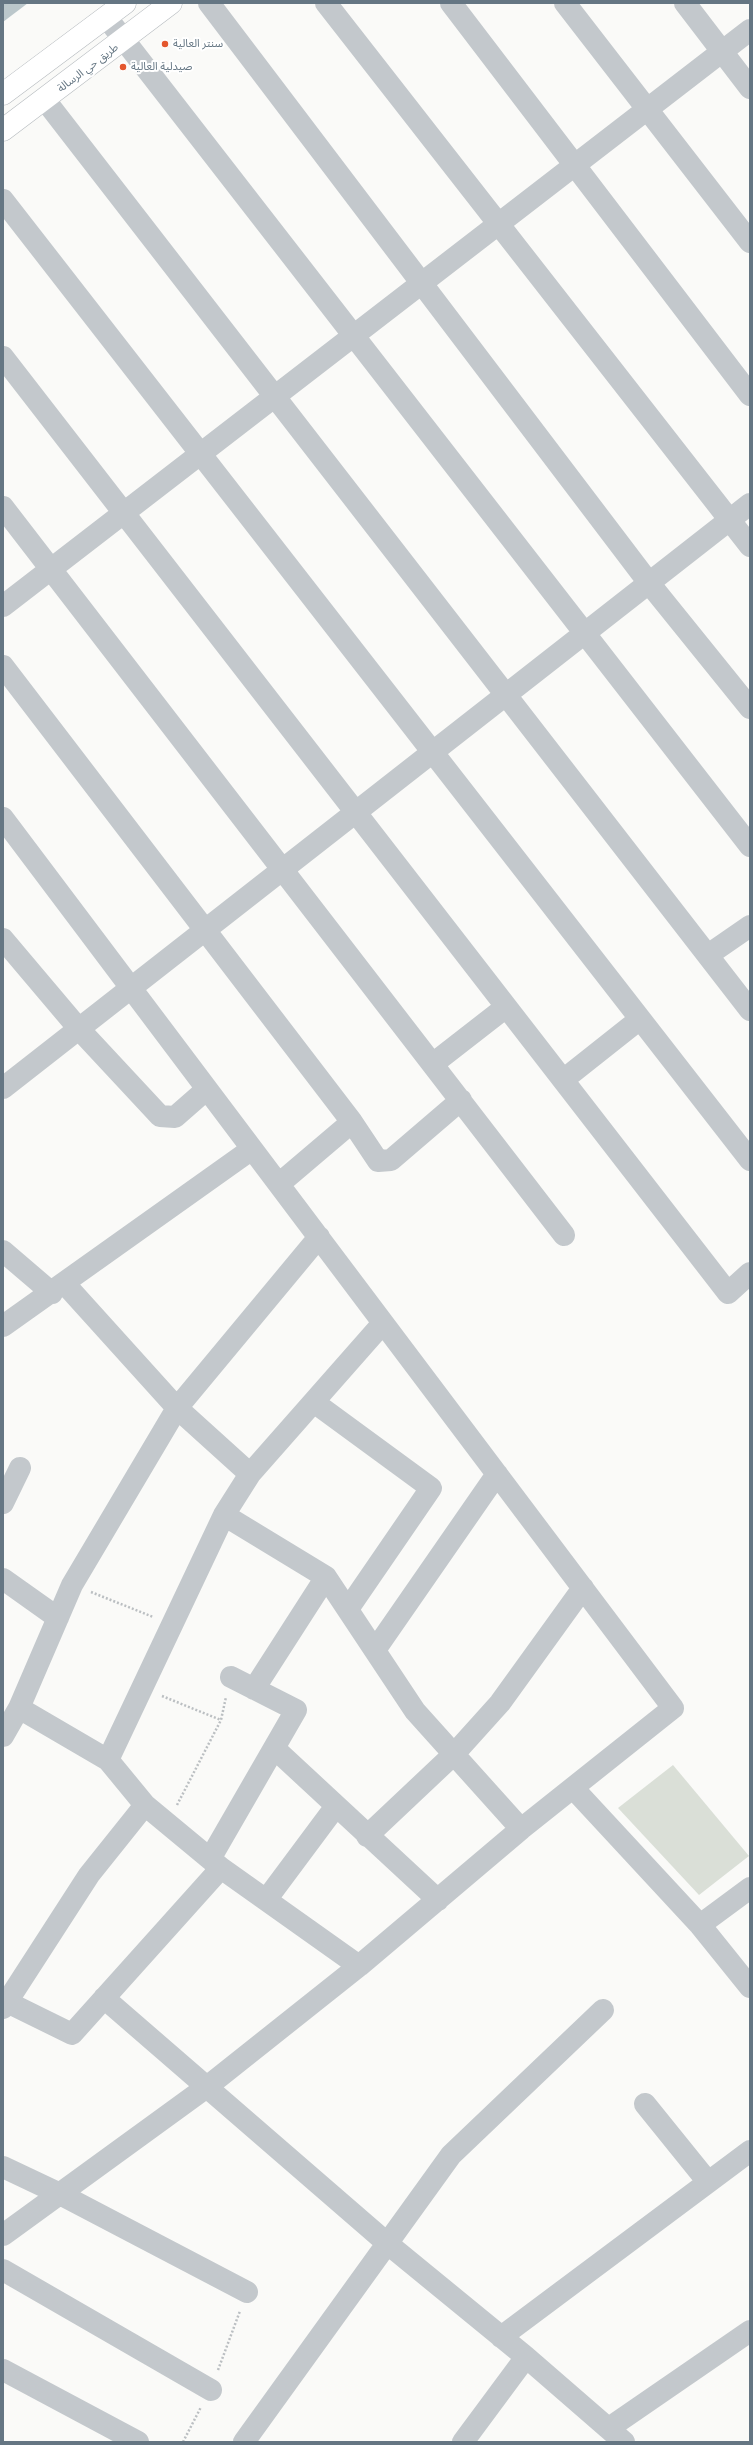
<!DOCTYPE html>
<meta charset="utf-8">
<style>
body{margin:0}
#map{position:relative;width:753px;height:2445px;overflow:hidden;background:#fafaf8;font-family:"IBM Plex Sans",sans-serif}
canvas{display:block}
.frame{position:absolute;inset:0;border:4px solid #657683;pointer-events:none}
</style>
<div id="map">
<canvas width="753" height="2445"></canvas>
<div class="frame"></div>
</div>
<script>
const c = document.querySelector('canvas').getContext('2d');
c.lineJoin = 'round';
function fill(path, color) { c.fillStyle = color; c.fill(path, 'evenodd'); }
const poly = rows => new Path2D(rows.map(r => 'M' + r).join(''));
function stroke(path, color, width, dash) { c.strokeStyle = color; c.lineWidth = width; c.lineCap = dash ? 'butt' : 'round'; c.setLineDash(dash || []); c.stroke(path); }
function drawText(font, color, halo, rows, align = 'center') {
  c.font = font + ' "IBM Plex Sans","Noto Sans Arabic",sans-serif'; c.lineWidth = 4; c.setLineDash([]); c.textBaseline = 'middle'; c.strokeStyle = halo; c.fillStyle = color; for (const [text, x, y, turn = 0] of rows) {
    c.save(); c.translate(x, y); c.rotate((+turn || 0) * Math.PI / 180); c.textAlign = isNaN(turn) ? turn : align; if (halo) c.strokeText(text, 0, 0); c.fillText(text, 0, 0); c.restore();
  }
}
fill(poly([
 [673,1765,749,1856,699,1895,618,1808]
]), '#dadfd7');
fill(poly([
 [3,3,28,3,3,22]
]), '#bbc7cb');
const major = poly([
 [3,94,125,3],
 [3,130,171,3]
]);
stroke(major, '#b5babe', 23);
stroke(poly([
 [91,1592,153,1617],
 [162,1696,221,1720],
 [177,1805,221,1720,226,1697],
 [218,2370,240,2311],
 [183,2442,201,2407]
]), '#bbbfc2', 2.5, [2, 2]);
stroke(poly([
 [209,3,649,583,750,708],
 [326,3,750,546],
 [451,3,750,395],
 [565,3,750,242],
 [685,3,750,88],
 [107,18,750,846],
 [45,100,750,1010],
 [3,200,750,1160],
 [3,357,728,1293,750,1273],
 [3,507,564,1235],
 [3,606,750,30],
 [3,666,352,1122,378,1161,391,1160,461,1100],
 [3,818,673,1708,521,1829,359,1966,208,2086,3,2235],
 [3,939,79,1029,160,1116,175,1117,207,1089],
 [708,955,750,926],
 [434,1063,506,1007],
 [563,1080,640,1019],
 [3,1088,750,504],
 [279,1184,352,1122],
 [3,1251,52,1293],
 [65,1284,177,1408,250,1474],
 [3,1326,252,1149],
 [315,1403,431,1488,348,1609],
 [3,1503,20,1468],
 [224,1515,326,1577,415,1711,521,1829],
 [3,1579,58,1618],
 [375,1650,497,1474],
 [254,1689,326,1577],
 [19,1708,108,1760,145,1805,221,1868,359,1966],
 [3,1736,19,1708,72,1585,177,1408,319,1237],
 [274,1748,438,1900],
 [108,1760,224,1515,250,1474,383,1323],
 [574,1789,700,1925,750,1987],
 [367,1836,455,1753,500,1703,583,1588],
 [210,1859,296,1710,231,1677],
 [266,1900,336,1806],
 [700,1925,750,1888],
 [104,1998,388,2244,526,2357,624,2442],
 [3,2000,72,2034,221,1868],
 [3,2008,89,1875,145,1805],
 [645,2104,708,2182],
 [3,2167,58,2193,247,2292],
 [3,2270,211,2390],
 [501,2337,750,2151],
 [3,2370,138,2442],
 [609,2428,750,2331],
 [244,2442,451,2155,603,2010],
 [463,2442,526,2357]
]), '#c3c8cc', 22);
stroke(major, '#fff', 22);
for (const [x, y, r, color] of [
 [165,44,4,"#e4572e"],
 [123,67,4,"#e4572e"]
]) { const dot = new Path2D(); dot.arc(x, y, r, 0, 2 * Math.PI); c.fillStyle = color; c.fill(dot); stroke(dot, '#fff', 1.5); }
drawText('11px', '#657683', '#fff', [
 ["سنتر العالية",173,44],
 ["صيدلية العالية",131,67]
], 'left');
drawText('11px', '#657683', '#fff', [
 ["طريق حي الرسالة",88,68,-37]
]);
</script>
